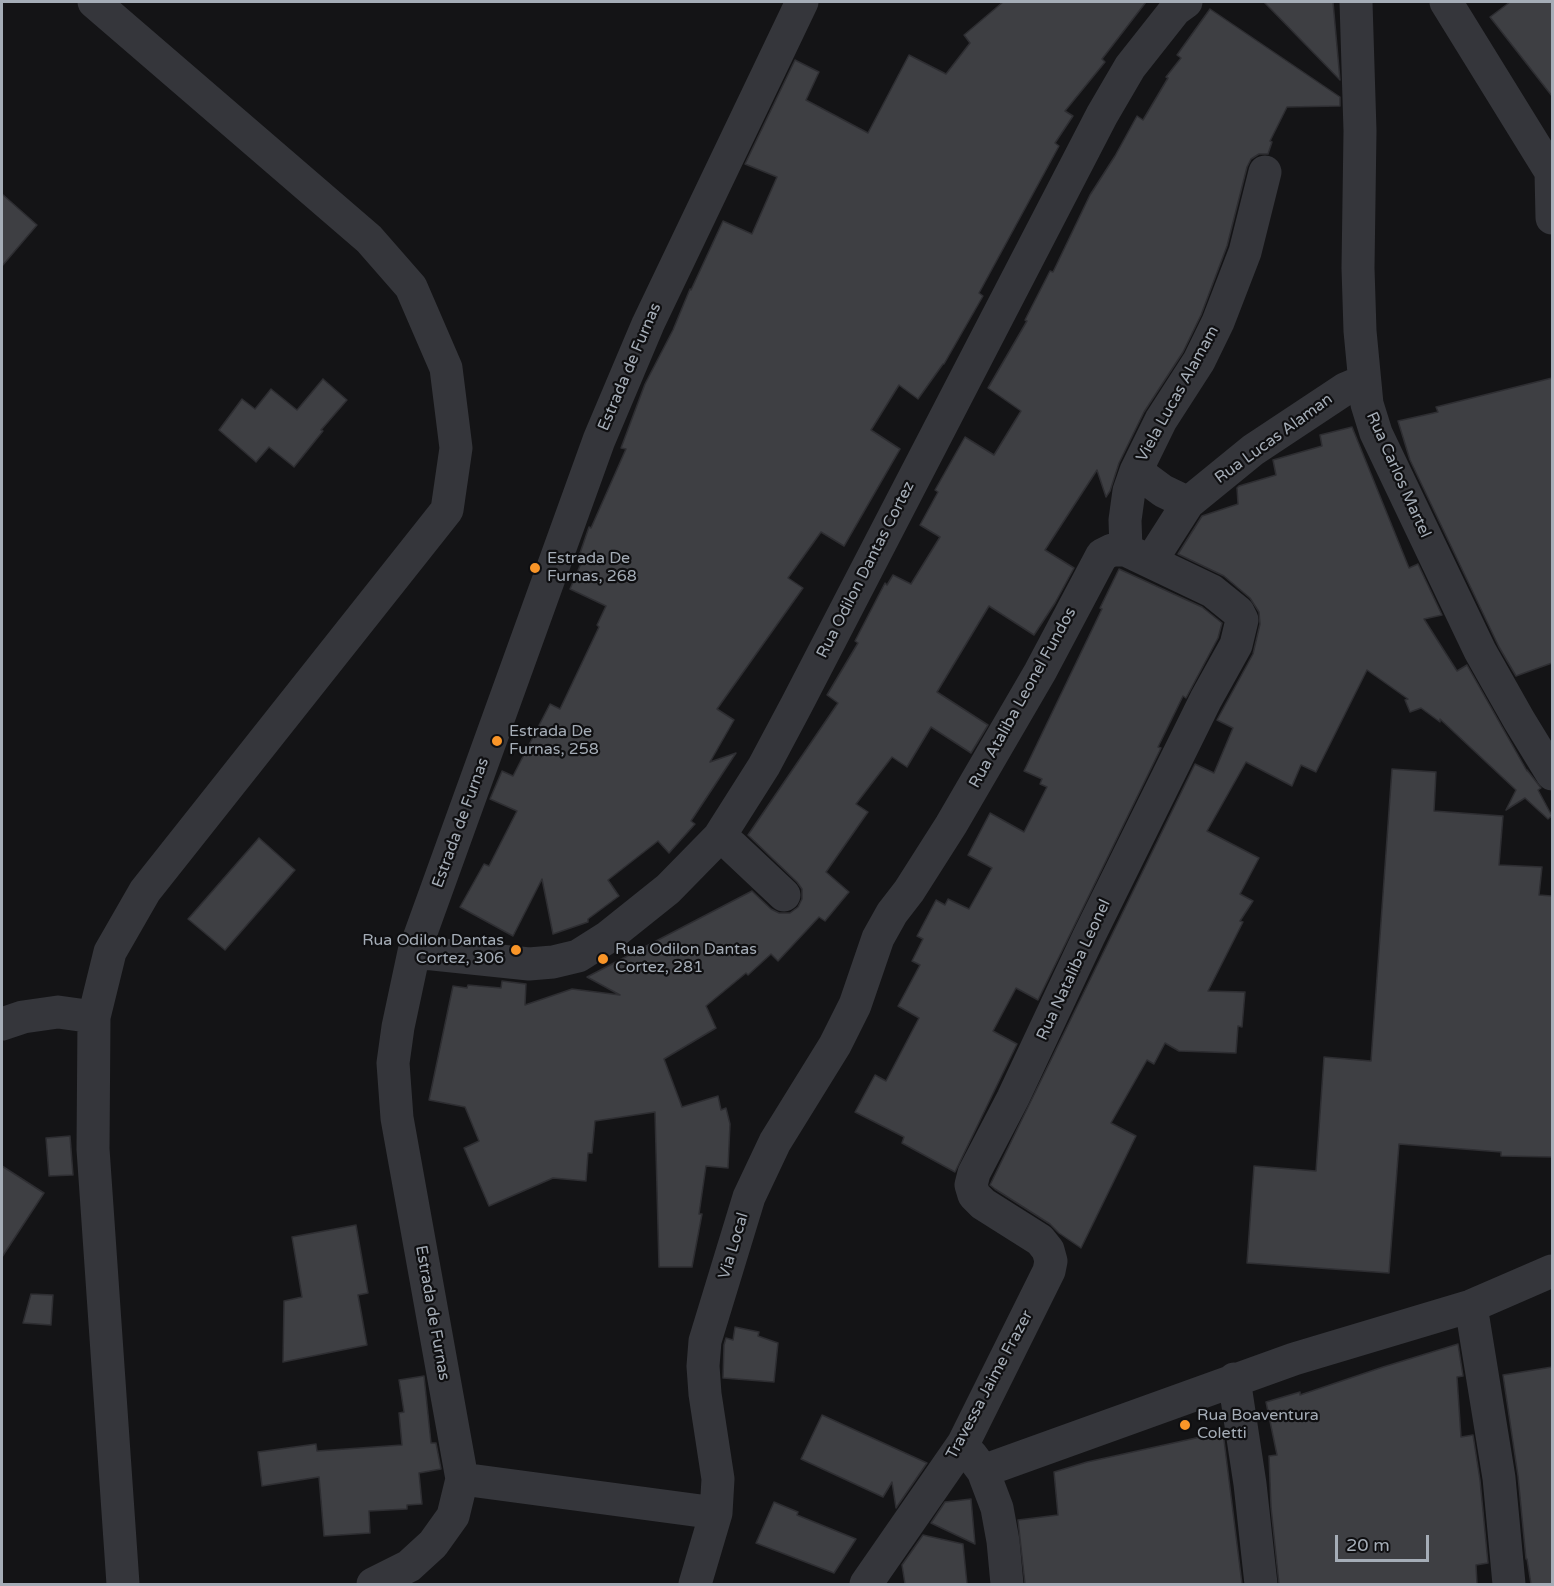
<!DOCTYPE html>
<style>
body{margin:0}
#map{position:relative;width:1554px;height:1586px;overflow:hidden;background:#141416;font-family:"Varela Round",sans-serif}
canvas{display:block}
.frame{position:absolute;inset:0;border:3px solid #a5adb7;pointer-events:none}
.scale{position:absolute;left:1335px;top:1535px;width:94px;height:27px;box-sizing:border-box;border:3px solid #a5adb7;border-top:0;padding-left:8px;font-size:18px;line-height:21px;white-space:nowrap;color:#a5adb7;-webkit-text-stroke:4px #0f0f11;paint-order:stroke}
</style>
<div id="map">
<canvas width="1554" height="1586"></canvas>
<div class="frame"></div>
<div class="scale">20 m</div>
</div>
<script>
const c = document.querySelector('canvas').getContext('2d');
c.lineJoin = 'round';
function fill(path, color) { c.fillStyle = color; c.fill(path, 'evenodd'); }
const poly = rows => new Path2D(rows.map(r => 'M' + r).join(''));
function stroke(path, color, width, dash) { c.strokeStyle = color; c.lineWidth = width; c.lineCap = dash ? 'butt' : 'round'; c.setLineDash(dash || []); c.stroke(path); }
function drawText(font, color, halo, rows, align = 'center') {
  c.font = font + ' "Varela Round",sans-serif'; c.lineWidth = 4.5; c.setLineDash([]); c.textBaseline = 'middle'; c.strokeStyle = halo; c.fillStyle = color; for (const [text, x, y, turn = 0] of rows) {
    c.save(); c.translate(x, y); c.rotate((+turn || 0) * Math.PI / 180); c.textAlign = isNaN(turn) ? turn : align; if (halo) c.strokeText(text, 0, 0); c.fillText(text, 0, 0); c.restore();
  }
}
const building = poly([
 [1003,2,1146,2,1102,59,1105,62,1065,111,1073,116,1055,143,1059,146,979,293,983,296,944,364,943,364,918,399,899,385,871,430,900,449,844,546,821,532,788,578,803,588,717,709,734,720,710,762,736,753,691,821,695,824,669,853,658,841,608,880,619,896,588,919,588,922,553,934,542,879,513,936,460,907,484,864,489,866,517,811,490,799,502,771,513,776,550,704,560,709,599,627,597,625,606,606,570,589,582,561,578,559,589,527,591,528,626,449,621,448,645,384,673,330,690,289,691,290,723,221,752,234,777,177,745,164,795,60,819,72,806,100,868,133,909,55,946,74,970,43,964,35,1003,2],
 [1264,2,1333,2,1340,80,1264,2],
 [1510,2,1552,2,1552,96,1490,17,1510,2],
 [1210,9,1340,97,1340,106,1287,107,1270,141,1272,142,1268,154,1259,154,1251,159,1247,167,1227,246,1201,315,1183,352,1144,412,1119,463,1110,491,1106,497,1097,470,1045,550,1074,568,1055,603,1034,635,989,606,937,692,988,725,971,753,931,727,907,767,892,757,856,804,868,812,826,872,849,892,825,921,819,917,778,961,771,954,748,975,746,973,706,1006,716,1028,664,1059,682,1107,718,1096,721,1110,726,1108,730,1124,728,1168,706,1166,699,1214,702,1214,692,1267,659,1267,655,1112,595,1121,592,1153,588,1153,586,1181,553,1178,489,1206,464,1148,479,1141,465,1107,429,1100,453,986,467,988,468,985,501,988,502,981,526,984,525,1005,572,989,620,995,587,977,752,891,771,909,779,913,790,913,798,907,802,899,802,889,797,882,748,835,838,703,827,695,858,643,855,641,885,583,887,585,893,575,911,584,940,537,920,525,938,492,935,490,965,437,994,455,1021,411,988,388,1027,321,1025,320,1050,271,1053,272,1090,195,1115,156,1137,116,1143,120,1168,78,1166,77,1181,58,1177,55,1210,9],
 [2,194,37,225,2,266,2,194],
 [1552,378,1552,663,1516,676,1499,647,1410,460,1398,421,1438,412,1436,407,1552,378],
 [323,379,347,400,321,430,323,431,294,467,269,447,256,462,219,430,242,399,255,409,271,389,297,410,323,379],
 [1352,427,1409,568,1418,564,1442,615,1424,619,1457,671,1467,665,1527,771,1527,770,1541,788,1538,790,1552,816,1548,819,1525,798,1506,810,1516,790,1440,719,1440,722,1421,708,1410,712,1405,700,1408,699,1367,670,1316,772,1301,765,1292,786,1246,762,1207,831,1259,858,1240,894,1253,901,1240,921,1243,922,1208,991,1245,992,1242,1027,1238,1026,1236,1053,1179,1051,1165,1043,1154,1064,1147,1060,1111,1123,1136,1136,1081,1248,1059,1233,1050,1224,995,1189,990,1185,1195,764,1214,773,1233,728,1217,720,1253,654,1260,624,1259,612,1250,598,1224,576,1178,554,1202,516,1238,504,1237,488,1239,486,1276,475,1273,460,1322,446,1320,435,1352,427],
 [1119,569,1202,607,1222,623,1218,638,1186,698,1183,696,1158,747,1161,748,1038,1000,1016,988,993,1031,1017,1044,955,1172,902,1143,904,1137,855,1112,875,1075,886,1081,919,1018,898,1006,920,965,912,961,923,939,917,936,936,900,945,905,948,899,969,909,992,868,968,855,990,813,1024,832,1047,787,1040,784,1042,779,1024,771,1102,609,1100,608,1119,569],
 [1392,769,1436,772,1434,811,1503,816,1499,865,1542,867,1539,895,1552,896,1552,1157,1501,1156,1501,1152,1399,1144,1389,1273,1247,1263,1254,1166,1316,1171,1324,1057,1371,1061,1392,769],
 [259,838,295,870,225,950,188,919,259,838],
 [70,1136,73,1175,49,1176,46,1138,70,1136],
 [2,1166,44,1193,2,1257,2,1166],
 [356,1225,368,1293,358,1295,367,1345,283,1362,284,1301,302,1297,292,1237,356,1225],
 [31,1294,53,1295,51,1325,23,1323,31,1294],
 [735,1327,759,1332,758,1336,778,1343,774,1382,723,1378,724,1345,726,1338,733,1340,735,1327],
 [1458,1344,1463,1376,1457,1377,1461,1437,1473,1435,1480,1480,1488,1563,1476,1565,1477,1584,1279,1584,1271,1507,1269,1456,1277,1455,1266,1402,1300,1392,1300,1395,1383,1367,1458,1344],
 [1552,1367,1552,1584,1531,1584,1527,1559,1526,1559,1518,1476,1503,1375,1552,1367],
 [424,1376,431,1443,436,1443,441,1469,419,1473,422,1504,407,1505,407,1509,369,1511,370,1533,324,1536,319,1477,262,1486,258,1452,316,1444,317,1451,402,1445,399,1413,404,1412,399,1380,424,1376],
 [822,1415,927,1463,896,1508,892,1482,883,1497,801,1459,822,1415],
 [1223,1432,1242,1584,1025,1584,1018,1520,1058,1515,1054,1472,1087,1462,1223,1432],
 [971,1499,975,1544,931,1523,945,1502,971,1499],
 [774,1502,798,1512,797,1515,856,1539,834,1573,756,1543,774,1502],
 [923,1535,963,1544,967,1584,905,1584,902,1565,923,1535]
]);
fill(building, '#3e3f43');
stroke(building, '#2e2e32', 1.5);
stroke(poly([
 [94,2,369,239,411,287,446,368,456,448,447,510,145,891,110,952,94,1017,93,1149,123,1584],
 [1356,2,1360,131,1358,268,1360,331,1367,404,1376,433,1480,651,1519,720,1552,774],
 [1446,2,1551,172,1552,218],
 [1136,471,1163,491,1188,503],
 [1126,550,1125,520,1129,491,1136,471,1161,420,1199,361,1218,322,1245,252,1265,172],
 [1151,561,1188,503,1253,450,1345,389,1364,381],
 [719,837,732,846,784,895],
 [414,952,529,964,553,962,578,956,608,937,668,889,719,837,764,766,797,704,1102,115,1130,67,1175,10,1186,2],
 [2,1024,23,1017,58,1012,94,1017],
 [1471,1306,1499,1478,1509,1584],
 [1234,1379,1250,1484,1261,1584],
 [971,1455,983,1471,997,1508,1003,1541,1007,1584],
 [983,1471,1294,1359,1471,1306,1552,1271],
 [462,1479,716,1513],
 [373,1584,409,1566,433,1544,453,1516,462,1479,397,1118,393,1063,398,1027,414,952,599,440,648,324,802,2],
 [695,1584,716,1513,718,1479,705,1394,703,1366,705,1341,749,1197,775,1142,835,1045,855,1005,878,938,892,913,909,891,951,825,1040,672,1102,555,1112,550,1126,550,1212,591,1238,612,1242,620,1236,645,1206,699,1089,936,1013,1098,974,1173,971,1185,974,1195,983,1204,1040,1240,1048,1250,1051,1261,1049,1271,963,1444,866,1584]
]), '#35363b', 33);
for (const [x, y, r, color] of [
 [535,568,6,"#f99528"],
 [497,741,6,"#f99528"],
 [516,950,6,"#f99528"],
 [603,959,6,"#f99528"],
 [1185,1425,6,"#f99528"]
]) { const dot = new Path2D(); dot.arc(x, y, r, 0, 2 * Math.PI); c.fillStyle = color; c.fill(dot); stroke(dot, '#0f0f11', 2); }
drawText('16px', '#a5adb7', '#0f0f11', [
 ["Estrada de Furnas",630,367,-67],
 ["Viela Lucas Alamam",1178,394,-61],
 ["Rua Lucas Alaman",1274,439,-36],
 ["Rua Carlos Martel",1398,475,66],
 ["Rua Odilon Dantas Cortez",866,570,-63],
 ["Rua Ataliba Leonel Fundos",1023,698,-61],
 ["Estrada de Furnas",461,823,-70],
 ["Rua Nataliba Leonel",1074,970,-65],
 ["Via Local",734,1246,-73],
 ["Estrada de Furnas",432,1313,80],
 ["Travessa Jaime Frazer",990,1385,-62]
]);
drawText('16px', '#a5adb7', '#0f0f11', [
 ["Estrada De",547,559],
 ["Furnas, 268",547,577],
 ["Estrada De",509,732],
 ["Furnas, 258",509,750],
 ["Rua Odilon Dantas",504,941,"right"],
 ["Cortez, 306",504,959,"right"],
 ["Rua Odilon Dantas",615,950],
 ["Cortez, 281",615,968],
 ["Rua Boaventura",1197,1416],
 ["Coletti",1197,1434]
], 'left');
</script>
